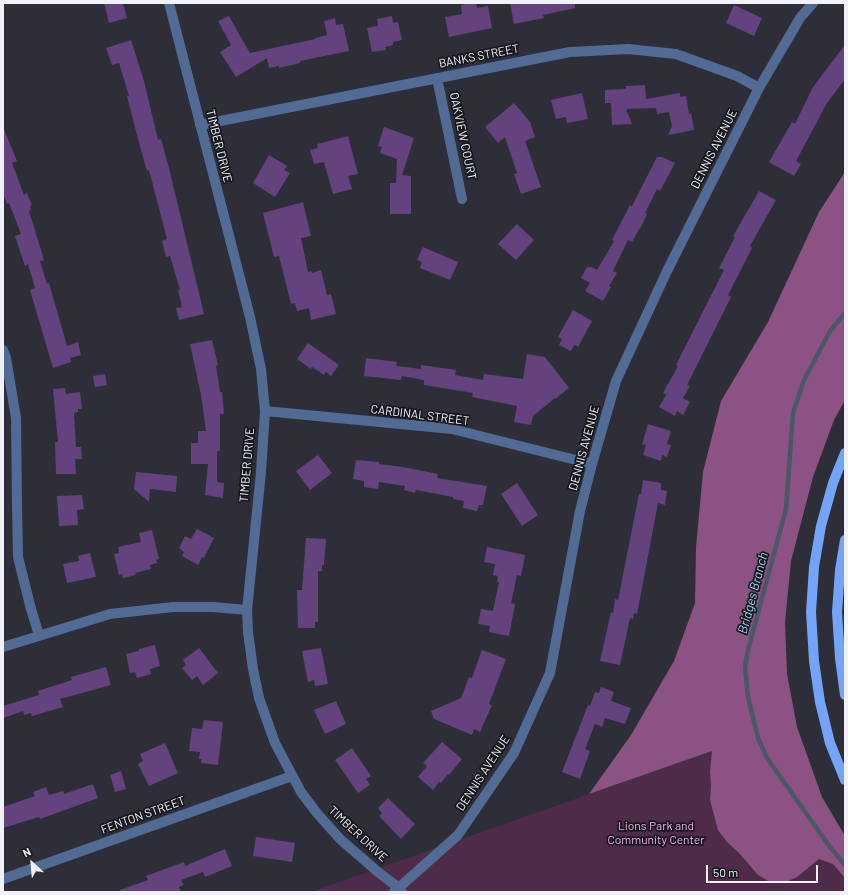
<!DOCTYPE html>
<style>
body{margin:0}
#map{position:relative;width:848px;height:895px;overflow:hidden;background:#2e2e39;font-family:Barlow,sans-serif}
canvas{display:block}
.frame{position:absolute;inset:0;border:4px solid #f1f1f9;pointer-events:none}
.north{position:absolute;left:12px;top:843px;width:40px;height:40px;-webkit-text-stroke:3px #16171c;paint-order:stroke;rotate:334deg;font-size:11px;font-weight:700;line-height:16px;text-align:center;color:#f1f1f9}
.north::after{content:'';display:block;margin:auto;width:14px;height:18px;background:#f1f1f9;clip-path:polygon(50% 0,100% 100%,50% 72%,0 100%)}
.scale{position:absolute;left:706px;top:865px;width:112px;height:18px;box-sizing:border-box;border:2px solid #f1f1f9;border-top:0;padding-left:5px;font-size:12px;line-height:14px;white-space:nowrap;color:#f1f1f9;-webkit-text-stroke:3px #16171c;paint-order:stroke}
</style>
<div id="map">
<canvas width="848" height="895"></canvas>
<div class="frame"></div>
<div class="north">N</div>
<div class="scale">50 m</div>
</div>
<script>
const c = document.querySelector('canvas').getContext('2d');
c.lineJoin = 'round';
function fill(path, color) { c.fillStyle = color; c.fill(path, 'evenodd'); }
const poly = rows => new Path2D(rows.map(r => 'M' + r).join(''));
function stroke(path, color, width, dash) { c.strokeStyle = color; c.lineWidth = width; c.lineCap = dash ? 'butt' : 'round'; c.setLineDash(dash || []); c.stroke(path); }
function drawText(font, color, halo, rows, align = 'center') {
  c.font = font + ' Barlow,sans-serif'; c.lineWidth = 3.5; c.setLineDash([]); c.textBaseline = 'middle'; c.strokeStyle = halo; c.fillStyle = color; for (const [text, x, y, turn = 0] of rows) {
    c.save(); c.translate(x, y); c.rotate((+turn || 0) * Math.PI / 180); c.textAlign = isNaN(turn) ? turn : align; if (halo) c.strokeText(text, 0, 0); c.fillText(text, 0, 0); c.restore();
  }
}
fill(poly([
 [712,751,710,771,711,785,710,800,727,842,739,853,759,875,808,867,819,859,833,864,845,878,845,892,311,892]
]), '#4f2b4a');
fill(poly([
 [845,172,845,400,834,420,813,477,791,561,785,622,787,674,797,727,822,797,845,836,845,878,833,864,819,859,797,877,784,883,770,882,758,875,739,853,727,842,718,830,710,800,711,785,710,771,712,751,589,794,631,735,674,661,695,603,696,547,703,472,721,401,768,322,819,212]
]), '#8b5283');
stroke(poly([
 [845,313,830,331,804,380,793,413,786,509,748,650,745,667,748,697,758,738,767,758,830,847,845,865]
]), '#495865', 4.5);
fill(poly([
 [104,3,123,3,127,18,109,23],
 [470,3,476,3,477,8,488,6,492,28,449,37,445,17,462,14,461,5],
 [510,3,575,3,575,8,543,15,544,18,514,24],
 [734,5,762,18,754,36,726,23],
 [229,16,250,53,315,39,315,38,327,35,324,21,335,18,336,25,343,24,349,51,300,61,300,63,279,68,279,66,269,68,267,58,236,77,220,52,231,45,218,21],
 [392,16,393,23,398,22,402,40,393,42,393,45,385,47,386,50,372,52,367,28,378,26,377,19],
 [131,40,144,81,158,140,161,139,169,168,204,314,179,320,176,308,182,307,178,290,180,290,170,256,166,257,162,241,167,239,149,170,147,171,138,139,127,96,129,96,119,63,112,65,106,48],
 [845,45,845,79,827,103,796,161,801,164,794,176,769,162,792,122,795,124,813,87],
 [645,85,646,99,680,93,680,97,686,96,689,114,691,113,694,130,668,135,672,126,669,112,657,114,656,108,626,109,632,124,612,125,611,103,605,103,605,90,626,89,626,86],
 [582,93,588,119,567,123,566,117,556,119,551,100],
 [514,103,530,122,535,137,525,141,541,187,521,194,514,174,517,173,505,137,498,143,485,127],
 [3,127,17,161,12,163,24,195,27,193,32,205,30,206,31,210,29,211,44,260,40,261,47,284,49,283,67,346,78,342,81,355,70,358,71,362,53,368,30,290,35,288,28,264,25,266,15,236,21,234,9,203,7,204,3,193],
 [384,127,414,138,402,175,411,176,411,214,390,214,390,183,396,183,397,159,380,153,382,147,378,146],
 [348,136,358,174,348,176,352,189,333,194,324,162,314,164,310,150,318,148,317,144],
 [269,155,287,166,284,170,290,173,275,197,253,183],
 [657,157,662,157,675,163,660,191,657,189,645,213,647,214,640,229,639,229,632,242,628,240,613,271,617,273,609,286,611,287,603,301,585,291,590,283,581,278,587,267,592,267,597,270,614,241,612,240,630,205,632,206],
 [759,191,776,200,750,246,752,248,728,295,731,297,687,385,690,386,683,398,690,402,683,415,677,411,675,416,659,407,666,395,663,393,678,366,676,365,724,270,719,268,735,237,733,236],
 [303,202,311,236,301,238,308,272,311,271,312,273,321,270,327,295,331,294,336,314,311,320,309,308,297,311,295,303,291,304,279,256,274,257,263,213],
 [517,224,534,240,516,260,498,244],
 [423,247,458,262,450,280,420,268,422,262,417,260],
 [573,310,592,321,578,347,574,345,571,351,559,345,562,339,558,337],
 [212,340,218,365,216,366,220,392,222,392,224,414,220,414,220,451,217,451,217,482,224,483,223,498,205,495,208,464,191,464,191,443,198,443,198,431,206,431,201,395,190,344],
 [308,343,339,365,331,376,326,372,324,375,312,367,311,369,297,359],
 [527,354,545,357,569,388,555,399,555,398,533,416,531,425,514,422,517,406,472,397,473,393,424,385,424,380,402,376,401,380,364,376,366,358,397,362,396,365,397,366,421,369,421,365,456,370,455,375,483,380,484,374,523,379],
 [105,374,107,385,95,387,93,376],
 [65,388,66,394,80,392,82,409,78,409,78,412,74,413,76,447,81,447,82,459,75,459,76,474,56,474,55,442,58,442,53,389],
 [648,424,671,431,667,444,671,445,667,457,662,455,661,461,643,455,646,445,642,444],
 [318,455,332,473,310,490,296,471],
 [356,460,379,462,379,464,403,467,438,474,437,478,487,486,483,505,479,505,477,511,463,508,464,501,453,499,453,497,416,490,415,493,404,490,405,486,379,482,378,489,364,487,364,481,353,479],
 [136,472,177,476,176,492,150,489,149,502,134,489],
 [643,480,661,483,661,490,667,491,665,505,658,503,637,614,634,613,633,619,630,618,620,665,600,661,611,612,613,613,615,599,618,600,639,494,641,494],
 [517,483,538,515,522,526,501,494],
 [82,495,84,509,77,510,78,525,59,526,57,496],
 [197,529,214,538,204,558,202,557,198,565,182,556,184,552,179,548,185,536,191,539],
 [152,530,159,559,156,560,157,563,150,565,151,569,135,573,136,575,123,578,122,574,119,575,114,554,119,553,118,547,141,542,139,533],
 [306,538,326,539,324,565,322,565,322,571,318,571,318,622,315,622,315,628,298,628,297,590,302,590],
 [487,547,525,555,521,576,517,575,511,603,515,604,509,636,489,632,490,626,478,624,481,609,493,611,499,582,497,582,498,576,493,575,495,564,484,562],
 [90,553,96,577,67,583,63,564,79,561,78,556],
 [155,645,160,666,150,669,151,674,137,678,135,672,130,673,126,654,139,651,139,649],
 [199,648,218,673,203,685,197,676,192,680,182,668,186,665,183,660],
 [321,648,328,684,315,686,314,680,308,682,302,651],
 [482,650,506,659,489,704,492,705,480,732,474,729,472,735,434,719,431,711,461,698,469,677,472,678],
 [106,667,111,685,60,699,63,707,32,716,31,713,24,715,23,711,3,718,3,706,39,695,38,691,72,680,71,677],
 [601,687,614,692,611,701,631,708,625,724,605,718,602,727,595,724,585,749,590,751,580,779,562,772,588,705,590,706,595,692,599,693],
 [336,701,346,724,325,734,314,710],
 [204,720,223,722,218,765,201,763,202,759,199,759,200,752,189,751,192,728,202,729],
 [442,742,462,759,449,775,448,774,441,783,439,782,433,790,418,777,427,766,423,763],
 [165,743,178,773,149,786,138,764,143,761,140,754],
 [352,748,371,776,366,779,370,785,358,793,335,760],
 [121,771,126,789,115,792,110,775],
 [93,784,98,798,40,819,39,817,3,828,3,807,35,796,33,792,46,787,49,795,63,791,64,794],
 [388,798,415,824,401,839,379,816,382,813,378,808],
 [256,837,295,843,292,862,253,856],
 [225,849,232,866,205,877,203,872,181,880,184,885,179,887,181,892,120,892,120,890,148,880,146,876,184,862,185,866]
]), '#63427e');
stroke(poly([
 [169,3,250,317,261,369,265,411,261,472,247,610,248,632,253,669,259,698,275,743,301,792,316,812,340,839,378,872,399,888,402,892],
 [437,78,462,199],
 [200,125,570,52,628,49,676,54,737,76,759,88],
 [3,350,6,358,16,418,17,505,18,557,31,609,39,635],
 [265,411,452,429,592,464],
 [3,647,110,614,173,607,213,607,247,610],
 [3,879,292,776],
 [394,892,458,835,514,753,550,673,580,511,592,464,616,381,667,271,759,88,800,18,813,3]
]), '#526b95', 10);
stroke(poly([
 [845,453,833,483,821,526,814,567,811,612,814,661,820,702,830,743,845,780],
 [845,540,840,570,837,612,840,658,845,695]
]), '#73a4fa', 10);
drawText('12px', '#f1f1f9', '#16171c', [
 ["BANKS STREET",479,56,-11],
 ["OAKVIEW COURT",463,136,78],
 ["TIMBER DRIVE",219,146,76],
 ["DENNIS AVENUE",714,149,-63],
 ["CARDINAL STREET",420,415,7],
 ["DENNIS AVENUE",584,448,-75],
 ["TIMBER DRIVE",247,465,-85],
 ["DENNIS AVENUE",483,773,-57],
 ["FENTON STREET",143,815,-20],
 ["TIMBER DRIVE",358,834,43]
]);
drawText('12px', '#faa8ee', '#16171c', [
 ["Lions Park and",656,826],
 ["Community Center",656,840]
]);
drawText('italic 13px', '#9bd5fa', '#16171c', [
 ["Bridges Branch",753,593,-75]
]);
</script>
